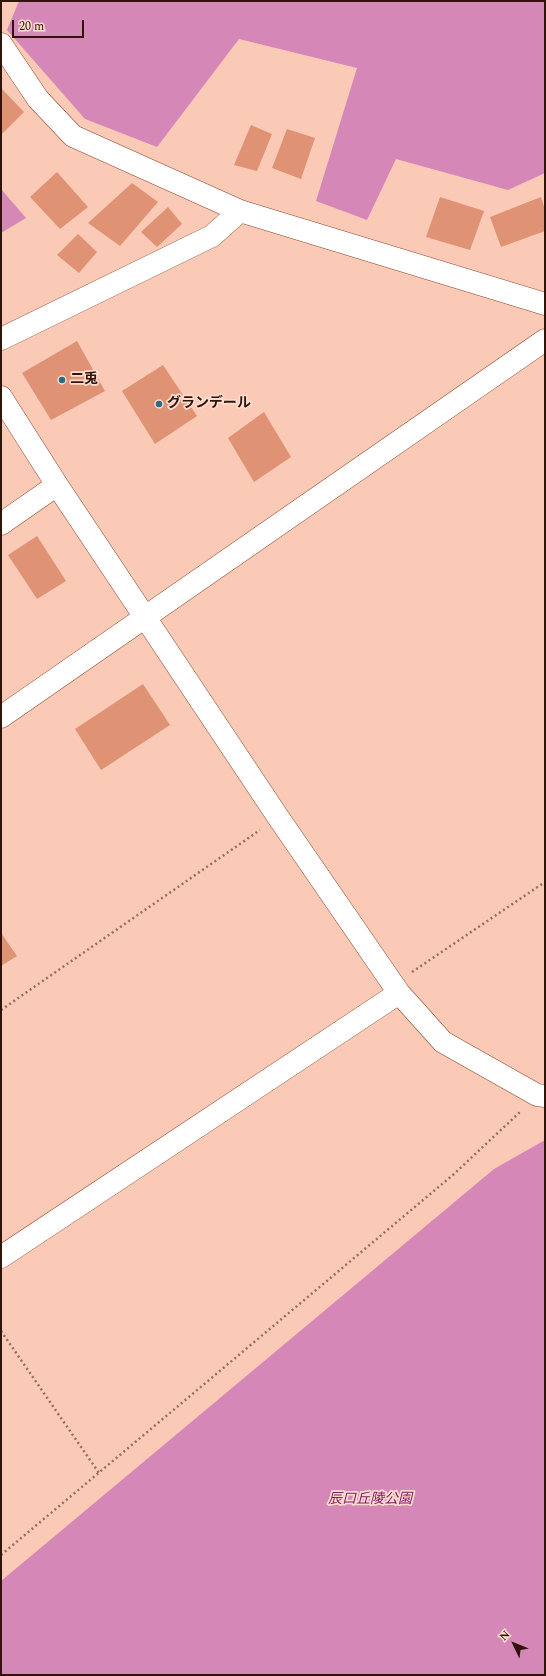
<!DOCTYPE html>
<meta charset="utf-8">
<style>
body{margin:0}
#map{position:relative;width:546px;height:1676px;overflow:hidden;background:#fbcab7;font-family:Spectral,serif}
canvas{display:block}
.frame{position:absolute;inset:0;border:2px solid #311408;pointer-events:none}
.north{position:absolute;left:494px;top:1624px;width:40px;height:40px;-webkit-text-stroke:3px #fddccf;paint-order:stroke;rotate:313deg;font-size:11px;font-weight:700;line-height:16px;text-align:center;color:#311408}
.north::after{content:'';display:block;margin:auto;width:14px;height:18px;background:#311408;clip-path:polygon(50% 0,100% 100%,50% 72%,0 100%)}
.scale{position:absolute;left:12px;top:20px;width:72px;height:18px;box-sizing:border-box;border:2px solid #311408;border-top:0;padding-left:5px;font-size:12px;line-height:14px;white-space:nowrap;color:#311408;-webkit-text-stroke:3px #fddccf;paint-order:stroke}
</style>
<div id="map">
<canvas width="546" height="1676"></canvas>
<div class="frame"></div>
<div class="north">N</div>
<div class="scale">20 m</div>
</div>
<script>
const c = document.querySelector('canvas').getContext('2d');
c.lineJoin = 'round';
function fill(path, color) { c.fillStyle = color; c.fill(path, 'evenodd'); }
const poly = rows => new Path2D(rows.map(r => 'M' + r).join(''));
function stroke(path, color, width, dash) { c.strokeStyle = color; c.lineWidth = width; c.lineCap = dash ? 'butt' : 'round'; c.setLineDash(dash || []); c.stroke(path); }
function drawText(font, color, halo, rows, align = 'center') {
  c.font = font + ' Spectral,"Noto Sans JP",serif'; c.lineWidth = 3.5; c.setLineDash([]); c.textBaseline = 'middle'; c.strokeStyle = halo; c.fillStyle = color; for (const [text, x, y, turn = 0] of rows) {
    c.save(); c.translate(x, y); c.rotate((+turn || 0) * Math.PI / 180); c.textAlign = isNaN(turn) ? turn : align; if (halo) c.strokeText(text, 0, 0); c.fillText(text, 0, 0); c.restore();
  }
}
fill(poly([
 [19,1,545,1,545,173,508,190,396,159,367,220,316,201,357,68,239,39,157,147,85,119,7,30],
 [1,189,26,218,1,233],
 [545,1140,545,1675,1,1675,1,1581,494,1169]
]), '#d588b8');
fill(poly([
 [1,88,24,112,1,135],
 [251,125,272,134,257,171,234,165],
 [287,129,315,138,301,179,272,168],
 [57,172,88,207,60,229,30,197],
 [132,183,158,202,120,246,88,223],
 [440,197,484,211,470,250,426,237],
 [541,197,545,210,545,231,501,247,490,217],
 [168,207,182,224,157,247,141,232],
 [78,234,97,252,79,273,57,255],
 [77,341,105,391,51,420,22,373],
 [163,365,197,416,155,444,122,391],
 [264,412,291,457,254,482,228,438],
 [37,536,66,581,37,599,8,555],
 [143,684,170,725,101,770,75,729],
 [1,933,17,956,1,966]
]), '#df9274');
const minor = poly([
 [1,44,38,99,73,136,240,211,545,304],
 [1,339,212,236,240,211],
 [1,397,57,485,278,817,399,993,443,1042,537,1095,545,1096],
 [1,524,57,485],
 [1,717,545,340],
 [1,1257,399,993]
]);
stroke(minor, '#8b4529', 23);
stroke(poly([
 [412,972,545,882],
 [1,1010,260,830],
 [1,1331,99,1473],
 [1,1555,454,1174,520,1112]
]), '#966f5f', 2.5, [2, 3]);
stroke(minor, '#fff', 22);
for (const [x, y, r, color] of [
 [62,380,4,"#2c6c80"],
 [159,404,4,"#2c6c80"]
]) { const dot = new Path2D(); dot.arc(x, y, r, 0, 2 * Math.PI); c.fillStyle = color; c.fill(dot); stroke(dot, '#fddccf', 1.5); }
drawText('bold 14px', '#311408', '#fddccf', [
 ["二兎",70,380],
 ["グランデール",167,404]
], 'left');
drawText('italic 14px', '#811d65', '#fddccf', [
 ["辰口丘陵公園",370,1500]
]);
</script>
